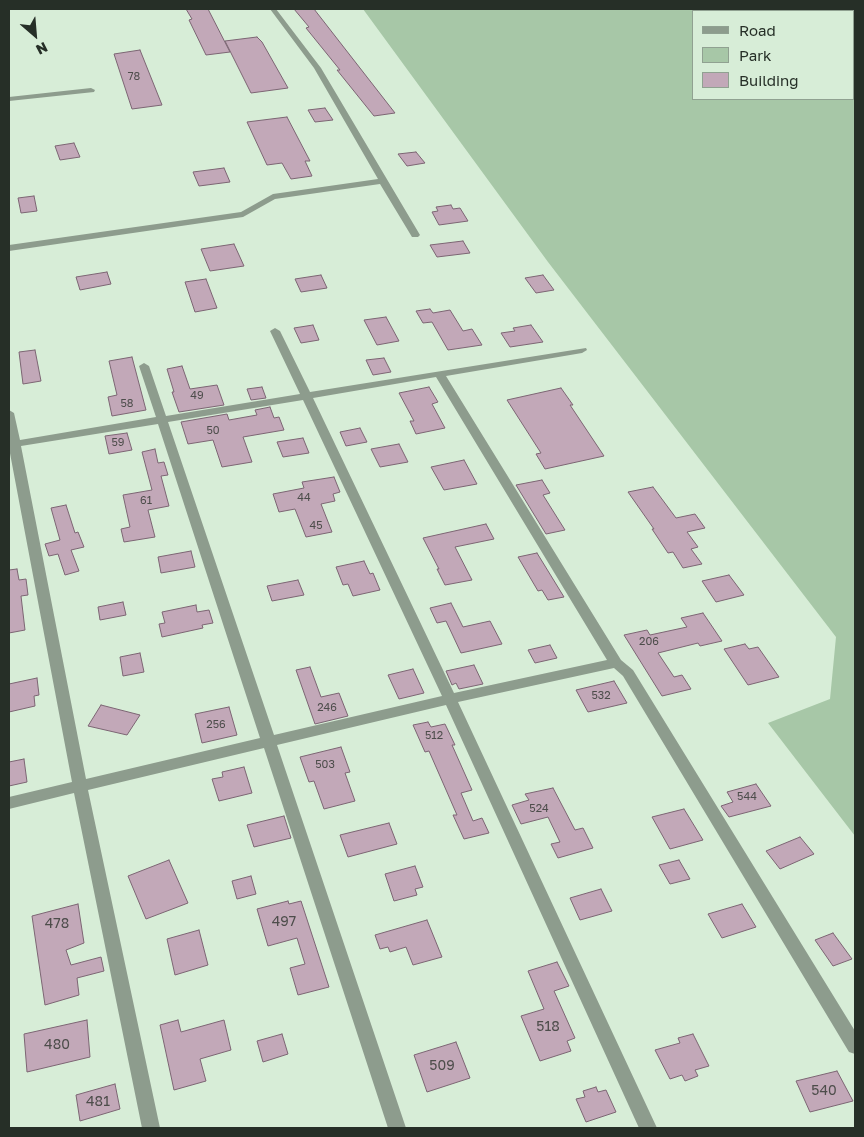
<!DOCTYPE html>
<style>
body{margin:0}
#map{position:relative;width:864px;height:1137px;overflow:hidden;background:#d7edd7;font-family:"Golos Text",sans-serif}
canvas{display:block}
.frame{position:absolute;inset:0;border:10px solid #262f27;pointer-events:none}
.legend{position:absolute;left:692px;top:10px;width:162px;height:90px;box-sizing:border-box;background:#d7edd7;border:1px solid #90a191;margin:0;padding:6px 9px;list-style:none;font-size:15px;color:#262f27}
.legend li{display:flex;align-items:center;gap:10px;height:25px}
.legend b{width:25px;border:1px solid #90a191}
.north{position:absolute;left:10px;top:10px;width:50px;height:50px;-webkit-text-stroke:4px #d7edd7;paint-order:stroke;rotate:153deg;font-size:14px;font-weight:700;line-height:20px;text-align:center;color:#262f27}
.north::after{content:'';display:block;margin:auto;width:18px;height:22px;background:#262f27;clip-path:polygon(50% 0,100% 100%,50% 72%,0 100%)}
</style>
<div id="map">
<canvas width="864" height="1137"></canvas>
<div class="frame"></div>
<ul class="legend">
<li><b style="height:6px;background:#8d9c8d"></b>Road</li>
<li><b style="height:14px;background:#a7c7a7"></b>Park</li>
<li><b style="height:14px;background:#c2a8b8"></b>Building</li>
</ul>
<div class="north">N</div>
</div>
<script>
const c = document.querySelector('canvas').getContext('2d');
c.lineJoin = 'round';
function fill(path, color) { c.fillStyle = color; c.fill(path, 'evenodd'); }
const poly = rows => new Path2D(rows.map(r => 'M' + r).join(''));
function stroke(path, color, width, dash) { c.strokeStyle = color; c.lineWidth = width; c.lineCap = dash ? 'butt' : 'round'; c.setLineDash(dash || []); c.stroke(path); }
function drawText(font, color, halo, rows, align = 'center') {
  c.font = font + ' "Golos Text",sans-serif'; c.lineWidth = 5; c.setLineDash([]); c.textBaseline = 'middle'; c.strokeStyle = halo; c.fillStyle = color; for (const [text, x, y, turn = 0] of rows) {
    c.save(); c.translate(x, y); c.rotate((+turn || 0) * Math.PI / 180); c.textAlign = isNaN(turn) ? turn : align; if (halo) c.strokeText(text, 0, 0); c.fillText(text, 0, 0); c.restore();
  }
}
fill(poly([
 [363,9,855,9,855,836,768,723,830,699,836,637,548,262],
 [693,11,853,11,853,99,693,99]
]), '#a7c7a7');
const building = poly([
 [186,9,208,9,230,52,206,55,189,20,192,19,186,9],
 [294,9,314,9,395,113,374,116,337,70,340,70,306,28,309,27,294,9],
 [257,37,262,42,288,88,251,93,225,41,257,37],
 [140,50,162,105,132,109,114,54,140,50],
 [325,108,333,120,315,122,308,110,325,108],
 [287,117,310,161,305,161,312,176,291,179,282,163,267,165,247,122,287,117],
 [74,143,80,157,60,160,55,146,74,143],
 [416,152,425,163,407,166,398,154,416,152],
 [224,168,230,182,199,186,193,172,224,168],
 [34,196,37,211,21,213,18,198,34,196],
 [451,205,453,209,460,208,468,221,439,225,432,212,438,211,436,207,451,205],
 [463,241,470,253,437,257,430,245,463,241],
 [234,244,244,266,210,271,201,249,234,244],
 [107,272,111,284,80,290,76,277,107,272],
 [321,275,327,288,301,292,295,279,321,275],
 [543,275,554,290,536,293,525,278,543,275],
 [206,279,217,308,195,312,185,282,206,279],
 [430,309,433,313,450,310,463,331,472,329,482,345,448,350,432,322,423,323,416,311,430,309],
 [386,317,399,341,377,345,364,320,386,317],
 [313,325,319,340,301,343,294,328,313,325],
 [531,325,543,342,510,347,501,333,515,331,513,328,531,325],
 [35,350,41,381,23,384,19,352,35,350],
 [132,357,146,410,112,416,108,397,117,395,109,361,132,357],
 [384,358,391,372,373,375,366,360,384,358],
 [182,366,190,389,217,385,224,405,179,412,172,392,174,392,167,369,182,366],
 [262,387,266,398,251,400,247,389,262,387],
 [429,387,438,402,432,404,445,428,416,434,410,421,414,421,399,393,429,387],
 [561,388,573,405,570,405,604,456,545,469,536,454,541,453,507,400,561,388],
 [270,407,274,418,279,417,284,430,243,437,252,462,222,467,213,440,188,444,181,422,227,414,229,420,257,415,255,410,270,407],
 [360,428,367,442,346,446,340,432,360,428],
 [127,433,132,450,109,454,105,436,127,433],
 [303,438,309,453,283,457,277,442,303,438],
 [399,444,408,462,380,467,371,449,399,444],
 [155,449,158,463,164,462,168,475,161,476,169,506,148,510,155,537,124,542,121,529,130,527,123,495,152,490,142,452,155,449],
 [464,460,477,484,444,490,431,467,464,460],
 [334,477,340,492,333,494,335,501,321,504,332,532,306,537,295,509,279,512,273,494,304,488,302,482,334,477],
 [542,480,550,493,543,495,565,530,546,534,516,485,542,480],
 [653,487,676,518,695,514,705,528,687,532,698,547,691,549,702,564,683,568,673,552,668,553,652,529,654,529,628,492,653,487],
 [66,505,75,533,78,532,84,547,71,550,79,571,65,575,58,554,49,556,45,544,60,540,51,508,66,505],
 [486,524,494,539,455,547,472,580,445,585,437,569,439,569,423,538,486,524],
 [191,551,195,567,161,573,158,557,191,551],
 [537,553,564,597,548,600,542,590,538,591,518,557,537,553],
 [364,561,370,574,373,573,380,590,353,596,348,584,343,585,336,567,364,561],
 [17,569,19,580,26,579,28,595,21,596,25,630,9,633,9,570,17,569],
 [729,575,744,595,716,602,702,581,729,575],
 [298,580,304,595,272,601,267,586,298,580],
 [123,602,126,615,100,620,98,607,123,602],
 [451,603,463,627,490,621,502,644,461,653,446,621,437,623,430,608,451,603],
 [196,605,197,612,209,610,213,623,202,625,203,628,162,637,159,624,165,623,162,612,196,605],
 [703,613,722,641,700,646,698,643,658,653,674,677,682,675,691,689,662,696,624,635,647,630,650,635,687,627,681,618,703,613],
 [745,644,749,649,758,647,779,677,748,685,724,649,745,644],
 [550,645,557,658,535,663,528,650,550,645],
 [140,653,144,672,123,676,120,657,140,653],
 [474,665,483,684,459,689,456,683,452,685,446,671,474,665],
 [310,667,321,697,339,693,348,716,315,724,296,670,310,667],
 [413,669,424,693,399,699,388,675,413,669],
 [37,678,39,695,34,696,35,706,9,712,9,684,37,678],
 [614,681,627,703,588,712,576,690,614,681],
 [101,705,140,715,127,735,88,726,101,705],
 [229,707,237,735,202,743,195,714,229,707],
 [428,722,431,727,445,724,455,745,452,745,472,790,461,793,473,821,482,818,489,833,464,839,453,815,457,815,429,751,425,752,413,725,428,722],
 [341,747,350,772,345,773,355,801,324,809,314,781,309,782,300,757,341,747],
 [24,759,27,782,9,786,9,762,24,759],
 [244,767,252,793,219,801,212,779,223,777,222,772,244,767],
 [756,784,771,806,729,817,721,806,733,802,727,792,756,784],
 [553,788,575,830,583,828,593,848,558,858,551,844,560,842,548,817,521,824,512,805,529,800,525,794,553,788],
 [684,809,703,840,670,849,652,817,684,809],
 [284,816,291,838,254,847,247,825,284,816],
 [389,823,397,844,348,857,340,835,389,823],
 [800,837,814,854,780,869,766,851,800,837],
 [169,860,188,903,146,919,128,876,169,860],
 [679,860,690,879,670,884,659,865,679,860],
 [415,866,423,887,415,889,417,895,394,901,385,874,415,866],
 [251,876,256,894,237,899,232,881,251,876],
 [601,889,612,911,580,920,570,898,601,889],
 [288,901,289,904,301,901,329,987,298,995,290,968,305,964,297,938,268,946,257,909,288,901],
 [78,904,84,943,66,950,71,965,101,957,104,971,77,978,79,995,45,1005,32,916,78,904],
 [742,904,756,927,722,938,708,914,742,904],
 [427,920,442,957,413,965,406,947,390,952,388,947,380,949,375,935,427,920],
 [199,930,208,965,175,975,167,939,199,930],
 [833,933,852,959,833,966,815,940,833,933],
 [557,962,569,986,554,991,575,1038,567,1041,571,1051,540,1061,521,1016,544,1009,528,971,557,962],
 [87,1020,90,1057,27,1072,24,1034,87,1020],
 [178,1020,181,1032,224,1020,231,1050,200,1059,206,1081,174,1090,160,1025,178,1020],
 [282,1034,288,1054,263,1062,257,1041,282,1034],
 [693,1034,709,1066,695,1070,698,1076,685,1081,682,1075,670,1079,655,1050,680,1043,678,1038,693,1034],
 [456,1042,470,1078,427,1092,414,1055,456,1042],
 [837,1071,853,1101,810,1112,796,1081,837,1071],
 [115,1084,120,1109,80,1121,76,1095,115,1084],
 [596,1087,598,1092,606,1090,616,1112,586,1122,576,1099,585,1097,583,1091,596,1087]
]);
fill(building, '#c2a8b8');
stroke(building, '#7c6573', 1);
fill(poly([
 [270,9,276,9,321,68,420,235,418,237,412,237,380,184,275,199,243,217,9,251,9,245,241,212,273,194,378,179,314,68,270,9],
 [91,88,95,90,94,92,9,101,9,97,91,88],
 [275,328,280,331,310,392,586,348,587,350,582,353,446,376,621,660,633,670,855,1031,855,1054,849,1052,623,676,614,668,458,702,657,1128,639,1128,446,705,277,745,406,1128,388,1128,264,748,88,790,160,1128,142,1128,74,793,9,809,9,797,72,782,9,448,9,410,14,413,20,440,156,417,139,366,144,363,149,366,166,416,300,394,270,331,275,328],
 [436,377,607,660,454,693,313,398,436,377],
 [303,400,442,696,274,735,168,422,303,400],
 [158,424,260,738,86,779,21,446,158,424]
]), '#8d9c8d');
drawText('11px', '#4d4d4b', null, [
 ["78",134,77],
 ["49",197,396],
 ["58",127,404],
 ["50",213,431],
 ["59",118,443],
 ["44",304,498],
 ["61",146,501],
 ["45",316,526],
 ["206",649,642],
 ["532",601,696],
 ["246",327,708],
 ["256",216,725],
 ["512",434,736],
 ["503",325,765],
 ["544",747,797],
 ["524",539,809]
]);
drawText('14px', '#4d4d4b', null, [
 ["497",284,922],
 ["478",57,924],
 ["518",548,1027],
 ["480",57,1045],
 ["509",442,1066],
 ["540",824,1091],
 ["481",98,1102]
]);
</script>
